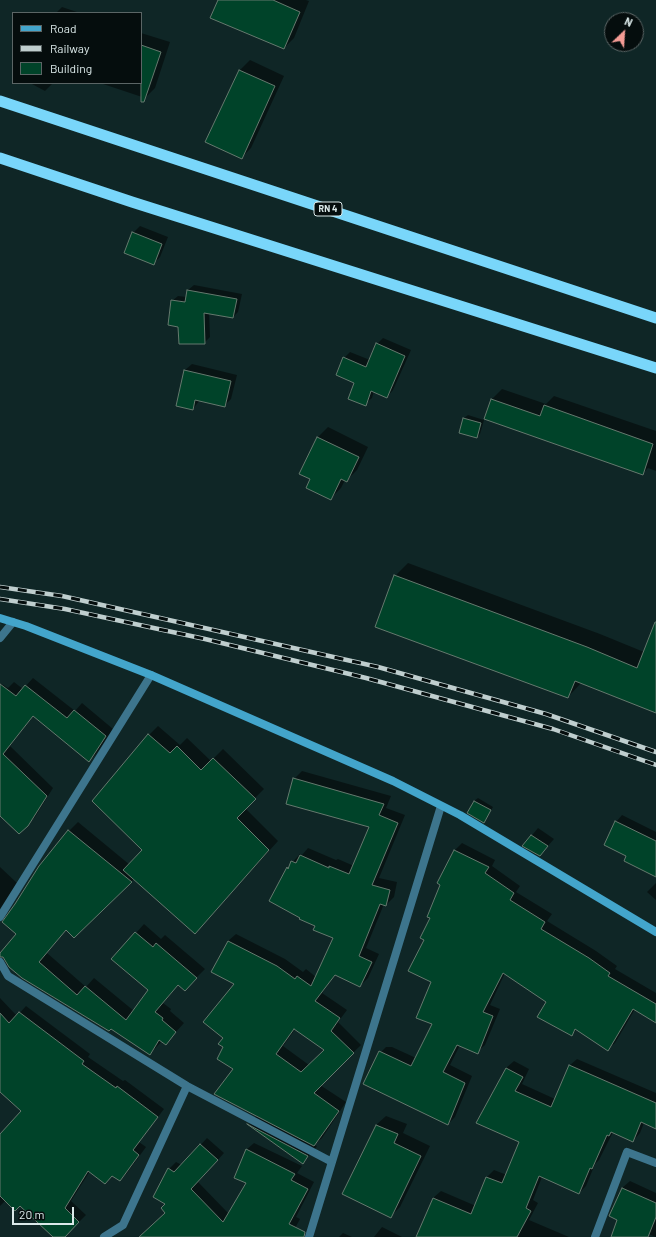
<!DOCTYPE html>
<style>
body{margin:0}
#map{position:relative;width:656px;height:1237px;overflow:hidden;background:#0f2626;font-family:Barlow,sans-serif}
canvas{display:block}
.legend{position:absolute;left:12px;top:12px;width:130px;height:72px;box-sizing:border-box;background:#050d0d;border:1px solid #5b6565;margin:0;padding:5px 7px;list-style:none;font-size:12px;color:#dbe9e9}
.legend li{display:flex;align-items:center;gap:8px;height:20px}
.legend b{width:20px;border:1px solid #5b6565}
.north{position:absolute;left:604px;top:12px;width:40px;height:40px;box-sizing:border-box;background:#050d0d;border:1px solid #5b6565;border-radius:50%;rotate:25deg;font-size:11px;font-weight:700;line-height:16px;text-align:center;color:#dbe9e9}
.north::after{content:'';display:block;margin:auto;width:14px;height:18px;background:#f59c95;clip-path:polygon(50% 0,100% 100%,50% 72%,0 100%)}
.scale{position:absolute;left:12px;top:1207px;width:62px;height:18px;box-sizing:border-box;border:2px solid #dbe9e9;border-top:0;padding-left:5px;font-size:12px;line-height:14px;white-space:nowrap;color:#dbe9e9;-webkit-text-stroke:3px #050d0d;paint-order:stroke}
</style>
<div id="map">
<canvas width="656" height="1237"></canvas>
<ul class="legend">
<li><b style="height:5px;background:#43a5cb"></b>Road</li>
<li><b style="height:5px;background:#bfcece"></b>Railway</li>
<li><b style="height:11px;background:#004329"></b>Building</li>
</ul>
<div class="north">N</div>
<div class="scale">20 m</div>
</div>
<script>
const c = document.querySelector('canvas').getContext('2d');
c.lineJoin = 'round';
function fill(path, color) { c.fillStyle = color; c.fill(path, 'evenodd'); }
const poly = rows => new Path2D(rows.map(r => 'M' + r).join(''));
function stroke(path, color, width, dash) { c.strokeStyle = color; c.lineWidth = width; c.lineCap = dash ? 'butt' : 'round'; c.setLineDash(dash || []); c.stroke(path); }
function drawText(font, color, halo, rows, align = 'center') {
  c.font = font + ' Barlow,sans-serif'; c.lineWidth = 3; c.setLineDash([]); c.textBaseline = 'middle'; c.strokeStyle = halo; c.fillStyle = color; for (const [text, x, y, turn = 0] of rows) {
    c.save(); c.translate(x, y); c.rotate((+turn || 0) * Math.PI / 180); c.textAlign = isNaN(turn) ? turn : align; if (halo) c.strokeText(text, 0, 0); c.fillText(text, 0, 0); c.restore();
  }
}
fill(poly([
 [219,0,306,0,309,1,294,38,284,48],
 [62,7,80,13,56,13],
 [141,33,170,42,155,88,145,98,100,83,141,83],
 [250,60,284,76,251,148,241,158,206,142,240,70],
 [30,83,53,83,45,91],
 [140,226,168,237,160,257,153,264,133,233],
 [194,285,242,294,238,312,233,317,209,313,210,337,204,343,179,326,172,301,178,296,187,297,188,290],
 [383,338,411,350,393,390,387,397,374,391,372,398,365,404,344,358,350,352,370,360,377,344],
 [192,364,237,375,231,399,224,406,200,400,193,409,185,370],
 [502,389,546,404,554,396,656,431,656,471,648,468,643,473,485,418,492,399],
 [468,415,484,420,480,434,477,437,460,433,464,418],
 [328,427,368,447,357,470,347,480,345,480,341,488,331,498,311,478,300,473,318,437],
 [408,563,600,634,644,652,656,637,656,712,582,682,568,697,395,576],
 [33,678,75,711,82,703,113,729,96,754,89,761,34,715,10,746,53,788,35,817,19,833,0,815,0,683,8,688,14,682,23,689],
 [158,726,180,745,187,738,211,761,223,749,264,789,245,808,278,841,204,923,134,879,74,936,67,929,47,953,86,987,94,978,134,1011,149,990,136,933,144,924,161,939,165,935,205,969,193,981,179,984,163,1003,171,1009,170,1011,184,1023,165,1044,162,1041,150,1054,4,957,0,956,0,954,18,934,69,831,78,822,130,865,143,850,94,801,149,735],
 [302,771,391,796,386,808,405,815,379,878,397,882,394,897,386,905,384,904,366,948,379,954,368,978,360,986,336,974,322,993,347,1010,338,1022,361,1045,320,1085,346,1102,322,1138,314,1145,317,1146,312,1153,302,1162,249,1124,257,1115,234,1069,224,1046,224,1037,236,984,228,941,236,934,285,959,303,972,306,969,316,977,335,938,316,925,287,868,300,854,302,855,308,848,336,860,338,859,354,866,370,827,294,779],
 [296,1028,325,1049,309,1065,283,1046],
 [478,798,493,807,484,822,474,801],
 [622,815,656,832,656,876,628,855,616,822],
 [538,828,554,839,540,855,524,845],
 [462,843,495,860,492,866,520,886,516,892,552,914,547,921,596,951,617,966,615,969,656,993,656,1022,635,1009,615,1043,607,1050,577,1029,572,1034,547,1001,505,973,490,1005,500,1009,485,1045,477,1052,460,1045,450,1065,472,1076,455,1117,448,1124,379,1054,386,1047,392,1047,416,1058,433,1024,432,981,425,940,455,850],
 [0,867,17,883,0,909],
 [656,883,656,900,647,892],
 [0,998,17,1016,26,1006,90,1054,88,1057,123,1081,125,1080,164,1109,139,1142,146,1147,127,1173,120,1180,113,1175,105,1183,90,1171,71,1201,86,1215,64,1237,54,1237,20,1204,6,1200,0,1206,0,1135,22,1111,0,1091],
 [577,1059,656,1093,656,1128,644,1123,640,1133,633,1141,613,1132,599,1160,595,1164,586,1186,579,1193,542,1177,533,1200,538,1203,529,1220,569,1237,417,1237,433,1198,441,1191,476,1206,487,1177,494,1170,507,1175,521,1141,506,1068,514,1061,529,1069,522,1084,555,1099,569,1066],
 [386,1116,407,1124,403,1133,430,1146,400,1207,391,1216,376,1125],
 [207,1138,224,1153,198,1182,229,1214,248,1183,246,1150,254,1143,302,1166,297,1173,314,1182,296,1217,300,1219,292,1234,293,1237,141,1237,166,1212,169,1169,176,1162,182,1165],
 [630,1181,656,1193,656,1237,648,1234,646,1237,612,1237,619,1219,622,1188],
 [382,1227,402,1237,374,1237],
 [343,1233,352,1237,339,1237]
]), '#0007');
const building = poly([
 [218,0,273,0,300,12,284,49,210,18,218,0],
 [141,45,161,52,144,102,141,102,141,45],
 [239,70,275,86,242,159,205,142,239,70],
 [132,232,162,244,154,265,124,253,132,232],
 [187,290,237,299,233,318,204,313,205,344,179,344,178,327,168,325,171,300,185,302,187,290],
 [376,343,405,356,387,398,371,391,366,406,348,399,354,383,336,375,343,357,366,367,376,343],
 [184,370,231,381,225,407,195,400,193,410,176,406,184,370],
 [491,399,540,416,544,405,653,444,643,475,484,419,491,399],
 [463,418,481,423,477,438,459,433,463,418],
 [317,437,359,457,347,482,341,479,331,500,306,488,310,479,299,474,317,437],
 [394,575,587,647,637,668,655,622,656,622,656,713,575,681,568,698,375,627,394,575],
 [0,684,16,696,25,685,67,718,74,710,106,736,89,762,33,716,3,754,47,796,28,826,19,834,0,816,0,684],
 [148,734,170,753,177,746,201,770,213,758,256,799,237,818,269,850,195,934,123,870,142,850,92,801,148,734],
 [293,778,384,804,379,815,398,823,372,885,390,890,386,906,380,904,359,956,372,962,360,987,335,975,315,1001,340,1018,331,1031,354,1053,314,1093,339,1111,314,1146,214,1094,233,1069,217,1059,223,1047,218,1044,223,1038,203,1022,234,984,211,972,228,941,277,966,295,979,297,976,311,986,333,938,313,930,315,926,299,919,300,918,269,901,287,867,288,869,291,861,296,863,300,855,329,868,329,866,349,874,369,827,286,804,293,778],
 [294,1029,324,1050,301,1072,276,1054,294,1029],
 [474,801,491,810,484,823,467,813,474,801],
 [615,821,656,841,656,877,624,861,626,856,604,845,615,821],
 [68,830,132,882,74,938,66,930,39,962,77,995,85,986,126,1020,148,990,111,959,135,932,153,947,156,943,197,978,185,991,178,985,155,1012,163,1018,162,1020,176,1032,166,1045,159,1040,150,1055,111,1029,109,1031,22,978,9,967,3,957,0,957,0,953,16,934,2,922,15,904,39,866,68,830],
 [531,835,548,846,540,856,522,846,531,835],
 [454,850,489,867,485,873,514,893,510,900,545,922,541,929,589,958,610,973,608,976,656,1004,656,1023,633,1009,608,1051,575,1029,572,1036,537,1017,546,1002,503,973,483,1012,493,1016,478,1054,457,1045,443,1072,465,1083,448,1125,363,1084,379,1051,411,1066,432,1024,416,1018,431,982,408,971,424,940,420,938,430,918,427,917,440,885,437,883,454,850],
 [19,1012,84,1061,82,1064,116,1088,117,1086,158,1117,133,1150,139,1155,120,1181,112,1176,105,1184,88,1171,65,1208,79,1222,65,1237,53,1237,20,1206,15,1211,0,1196,0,1134,21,1111,0,1092,0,1013,9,1023,19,1012],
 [569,1065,656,1103,656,1129,641,1122,633,1142,611,1132,609,1136,607,1135,592,1169,590,1168,579,1194,539,1176,526,1208,531,1211,517,1237,416,1237,433,1198,471,1214,486,1177,502,1183,519,1142,476,1123,506,1068,523,1077,515,1091,551,1107,569,1065],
 [247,1124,308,1156,303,1164,247,1124],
 [376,1125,398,1134,394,1143,421,1156,391,1218,342,1194,376,1125],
 [200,1144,218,1160,191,1189,223,1222,246,1183,234,1178,246,1149,295,1174,291,1180,308,1189,289,1224,305,1232,304,1237,139,1237,165,1213,161,1208,165,1204,153,1197,168,1168,174,1172,200,1144],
 [622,1188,656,1203,656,1217,648,1237,611,1237,617,1220,609,1216,622,1188]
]);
fill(building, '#004329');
stroke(building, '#65796e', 1);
stroke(poly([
 [0,638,13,622],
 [0,917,151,675],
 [0,962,8,976,187,1086,332,1162],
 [104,1237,123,1225,187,1086],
 [309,1237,441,806],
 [595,1237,627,1152,656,1163]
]), '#3d758d', 8);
stroke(poly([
 [0,618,26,626,151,675,393,781,460,815,656,932]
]), '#43a5cb', 8);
stroke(poly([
 [0,101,656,318],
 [0,158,132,202,656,368]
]), '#79d6fa', 11);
const rail = poly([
 [0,587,62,596,378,667,546,714,656,752],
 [0,599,65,609,205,639,366,678,553,729,656,765]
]);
stroke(rail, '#bfcece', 4.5);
stroke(rail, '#050d0d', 3, [9]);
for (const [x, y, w] of [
 [328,209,28]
]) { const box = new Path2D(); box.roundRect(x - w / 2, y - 7, w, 14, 3); c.fillStyle = '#050d0d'; c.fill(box); stroke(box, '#dbe9e9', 1); }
drawText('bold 9px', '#dbe9e9', null, [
 ["RN 4",328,209]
]);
</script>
